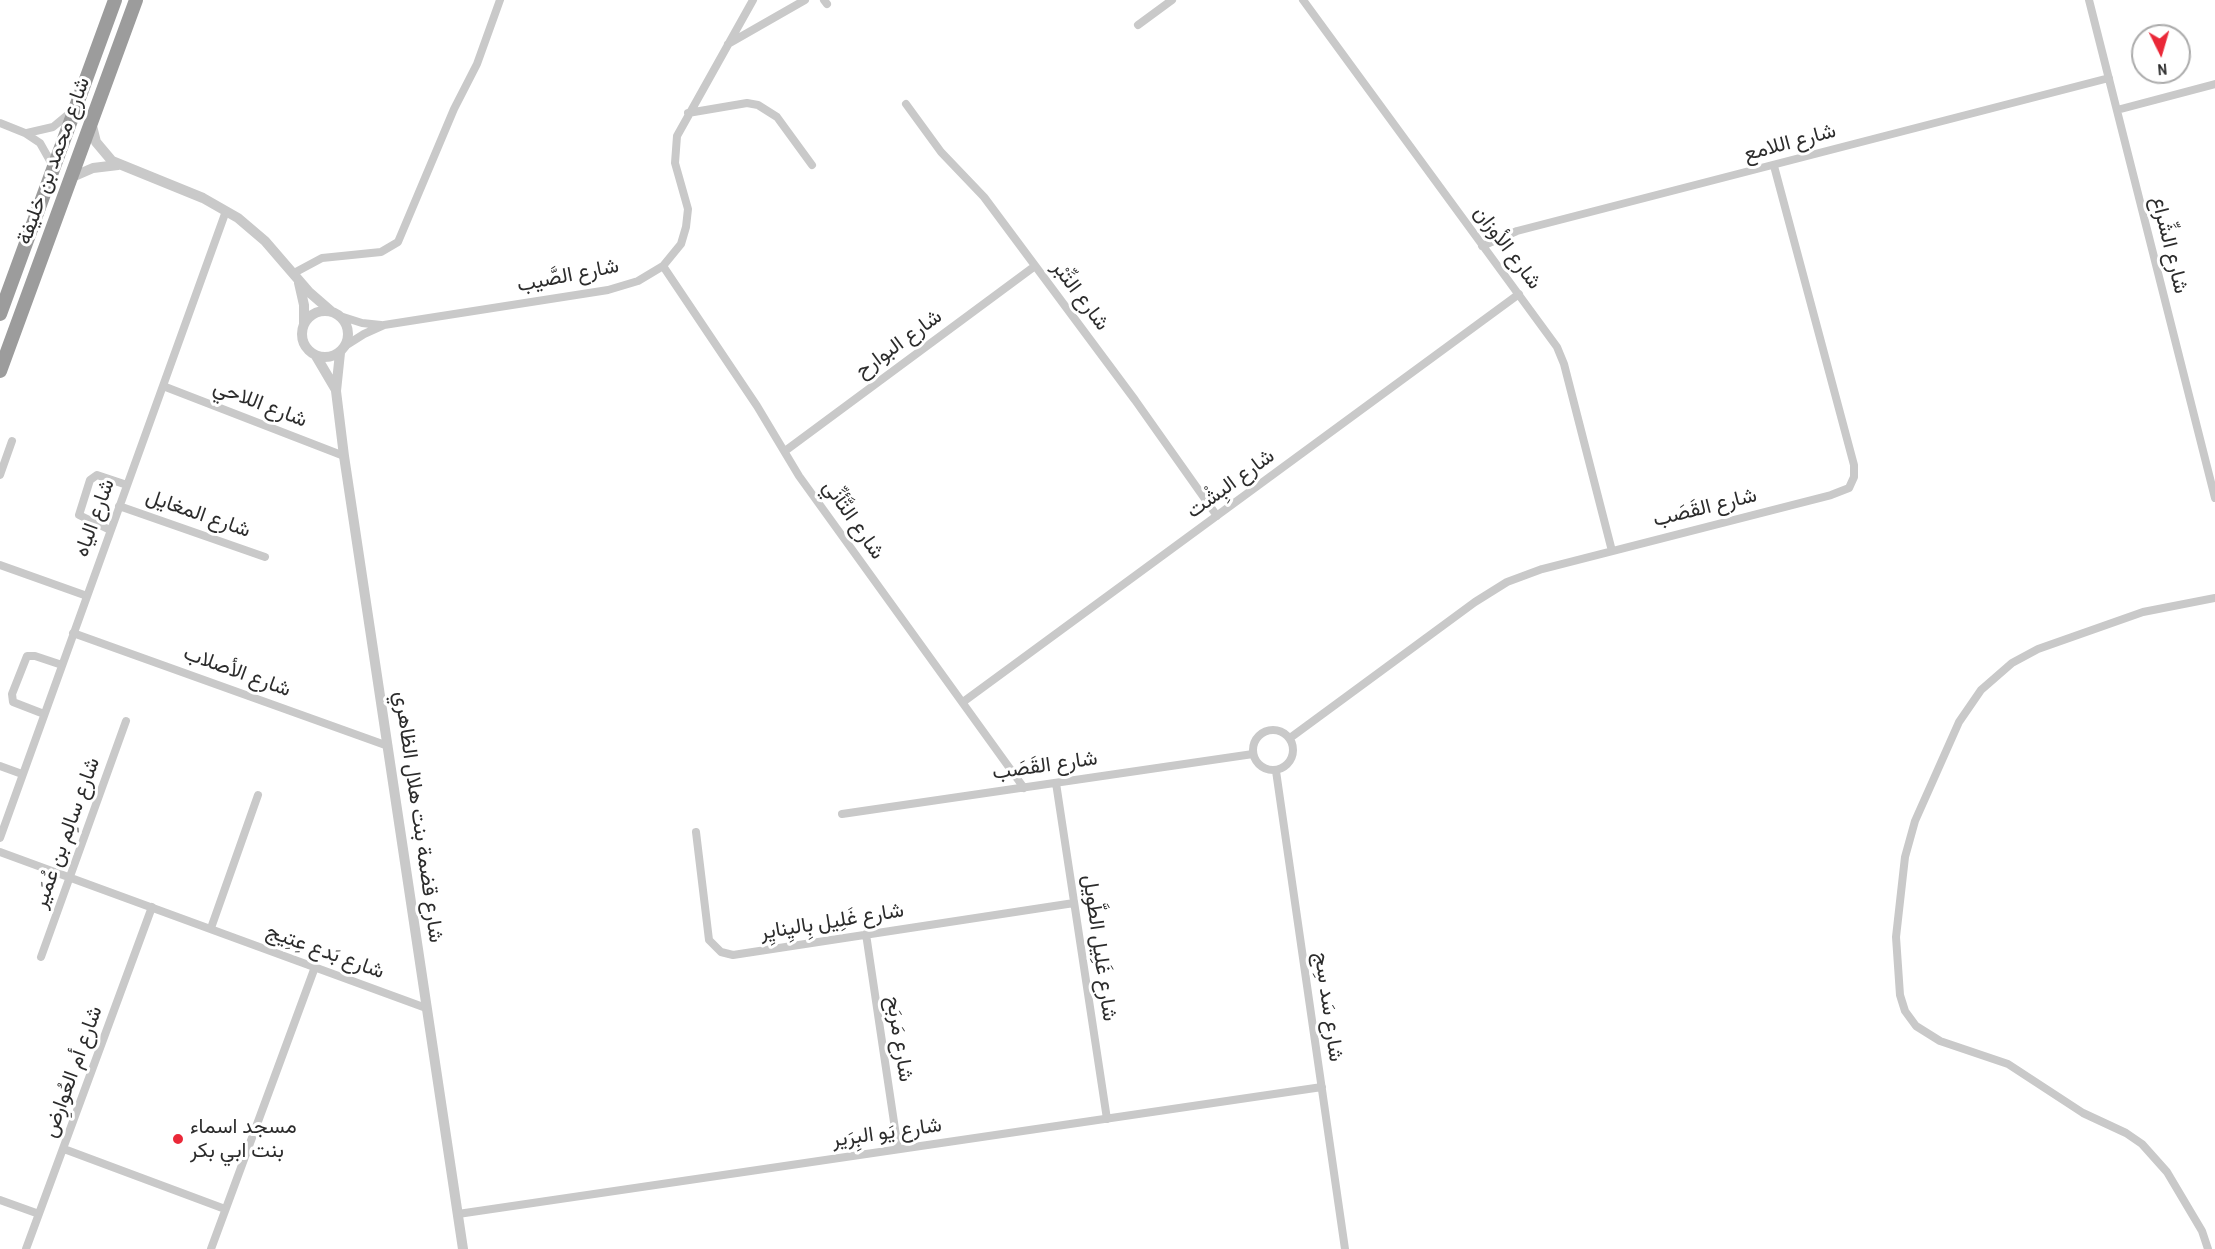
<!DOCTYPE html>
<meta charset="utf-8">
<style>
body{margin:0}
#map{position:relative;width:2215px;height:1249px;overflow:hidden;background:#fff;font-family:"Archivo Narrow",sans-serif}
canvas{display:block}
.north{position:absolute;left:2131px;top:24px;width:60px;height:60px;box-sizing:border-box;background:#fff;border:2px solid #ababab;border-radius:50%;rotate:175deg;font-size:16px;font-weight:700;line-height:24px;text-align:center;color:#2c2c2c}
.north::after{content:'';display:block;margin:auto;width:21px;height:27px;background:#ea2838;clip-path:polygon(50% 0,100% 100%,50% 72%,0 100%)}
</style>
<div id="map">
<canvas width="2215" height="1249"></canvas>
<div class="north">N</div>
</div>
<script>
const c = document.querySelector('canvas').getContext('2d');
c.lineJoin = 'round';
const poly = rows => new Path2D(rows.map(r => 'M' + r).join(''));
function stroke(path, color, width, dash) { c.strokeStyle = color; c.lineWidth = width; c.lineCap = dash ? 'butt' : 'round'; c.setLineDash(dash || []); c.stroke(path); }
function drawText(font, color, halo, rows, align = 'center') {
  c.font = font + ' "Archivo Narrow",Vazirmatn,sans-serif'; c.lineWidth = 6; c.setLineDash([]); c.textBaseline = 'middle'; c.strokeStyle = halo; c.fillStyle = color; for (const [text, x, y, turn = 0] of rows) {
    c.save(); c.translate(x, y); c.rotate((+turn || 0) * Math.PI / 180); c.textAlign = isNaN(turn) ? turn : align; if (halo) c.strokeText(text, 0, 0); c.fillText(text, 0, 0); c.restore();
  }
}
stroke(poly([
 [824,0,827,4],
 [1303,0,1557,347,1564,364,1612,551],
 [2089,0,2215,498],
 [1138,25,1172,0],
 [728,44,805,0],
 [906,104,941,152,984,197,1135,400,1217,516],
 [2117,110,2215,84],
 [688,113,747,103,758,105,777,117,812,165],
 [0,123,25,133,40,143,53,166],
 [27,133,53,127,71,112],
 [1482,246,1517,231,2109,78],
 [663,266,757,406,799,476,1024,788],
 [294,273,322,258,381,252,398,242,454,109,477,64,500,0],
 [340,316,362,323,381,325],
 [345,346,364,334,384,325,608,290,638,281,663,266,681,244,686,227,688,209,675,163,677,136,753,0],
 [163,386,344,456],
 [785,451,1035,266],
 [0,475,12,441],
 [119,506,265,557],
 [110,530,79,515,90,480,97,475,127,485],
 [0,565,87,596],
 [73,633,388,746],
 [963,702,1519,294],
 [44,714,13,702,12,694,27,656,35,656,62,665],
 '1253 750a20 20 0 1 1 40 0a20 20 0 1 1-40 0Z',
 [1290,738,1475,602,1507,582,1542,569,1831,495,1849,488,1854,477,1854,465,1774,166],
 [0,766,22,774],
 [1276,771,1345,1249],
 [1056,783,1107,1119],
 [842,814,1253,754],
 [696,832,709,940,721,952,733,955,1074,903],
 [0,838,226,211],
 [0,852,426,1008],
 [211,928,258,795],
 [866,934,898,1149],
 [41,957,126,721],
 [64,1149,225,1209],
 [0,1200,39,1214],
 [458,1214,1322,1087],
 [26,1249,152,907],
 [211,1249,315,967],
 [2208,1249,2202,1231,2167,1172,2142,1144,2126,1133,2083,1113,2008,1064,1940,1041,1916,1026,1905,1011,1900,995,1896,937,1905,857,1915,821,1959,722,1981,690,2012,663,2038,649,2143,612,2215,598]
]), '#c9c9c9', 8);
stroke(poly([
 [91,122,96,142,112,161,203,198,238,218,265,241,309,292,332,312],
 [70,178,93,168,118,165],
 [299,283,304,305,304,323],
 '302 334a23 23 0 1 1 46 0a23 23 0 1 1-46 0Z',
 [340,353,336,391,344,456,463,1249],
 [316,356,336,390]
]), '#c9c9c9', 10);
stroke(poly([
 [0,314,115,0],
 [0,371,136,0]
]), '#9c9c9c', 14);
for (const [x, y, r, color] of [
 [178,1139,6,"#ea2838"]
]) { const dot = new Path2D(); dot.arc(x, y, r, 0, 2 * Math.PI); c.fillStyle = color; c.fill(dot); stroke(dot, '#fff', 2); }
drawText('21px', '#2c2c2c', '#fff', [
 ["شارع اللامع",1790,143,-15],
 ["شارع محمد بن خليفة",54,161,-70],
 ["شارع الشِّراع",2169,245,76],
 ["شارع الأوزان",1507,248,53],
 ["شارع الصَّيب",568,276,-11],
 ["شارع التِّبْر",1080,296,53],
 ["شارع البوارح",899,344,-36],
 ["شارع اللاحي",260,404,21],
 ["شارع البِشْت",1231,484,-36],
 ["شارع القَصَب",1705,508,-14],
 ["شارع المغايل",198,514,19],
 ["شارع الياه",95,518,-70],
 ["شارع التَّأنِّي",853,520,55],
 ["شارع الأصلاب",237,672,20],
 ["شارع القَصَب",1045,766,-8],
 ["شارع قضمة بنت هلال الظاهري",418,817,82],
 ["شارع سالِم بن عُمَير",67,833,-70],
 ["شارع غَلِيل بِاليِنايِر",832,922,-9],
 ["شارع غَلِيل الطَّويل",1099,948,82],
 ["شارع بَدع عِتِيج",325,952,20],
 ["شارع سَد سِج",1328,1007,82],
 ["شارع مَربَح",899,1039,81],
 ["شارع أم العُوارِض",73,1072,-70],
 ["شارع يَو البِرَير",887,1133,-8]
]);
drawText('21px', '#2c2c2c', '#fff', [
 ["مسجد اسماء",190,1127],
 ["بنت ابي بكر",190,1151]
], 'left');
</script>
